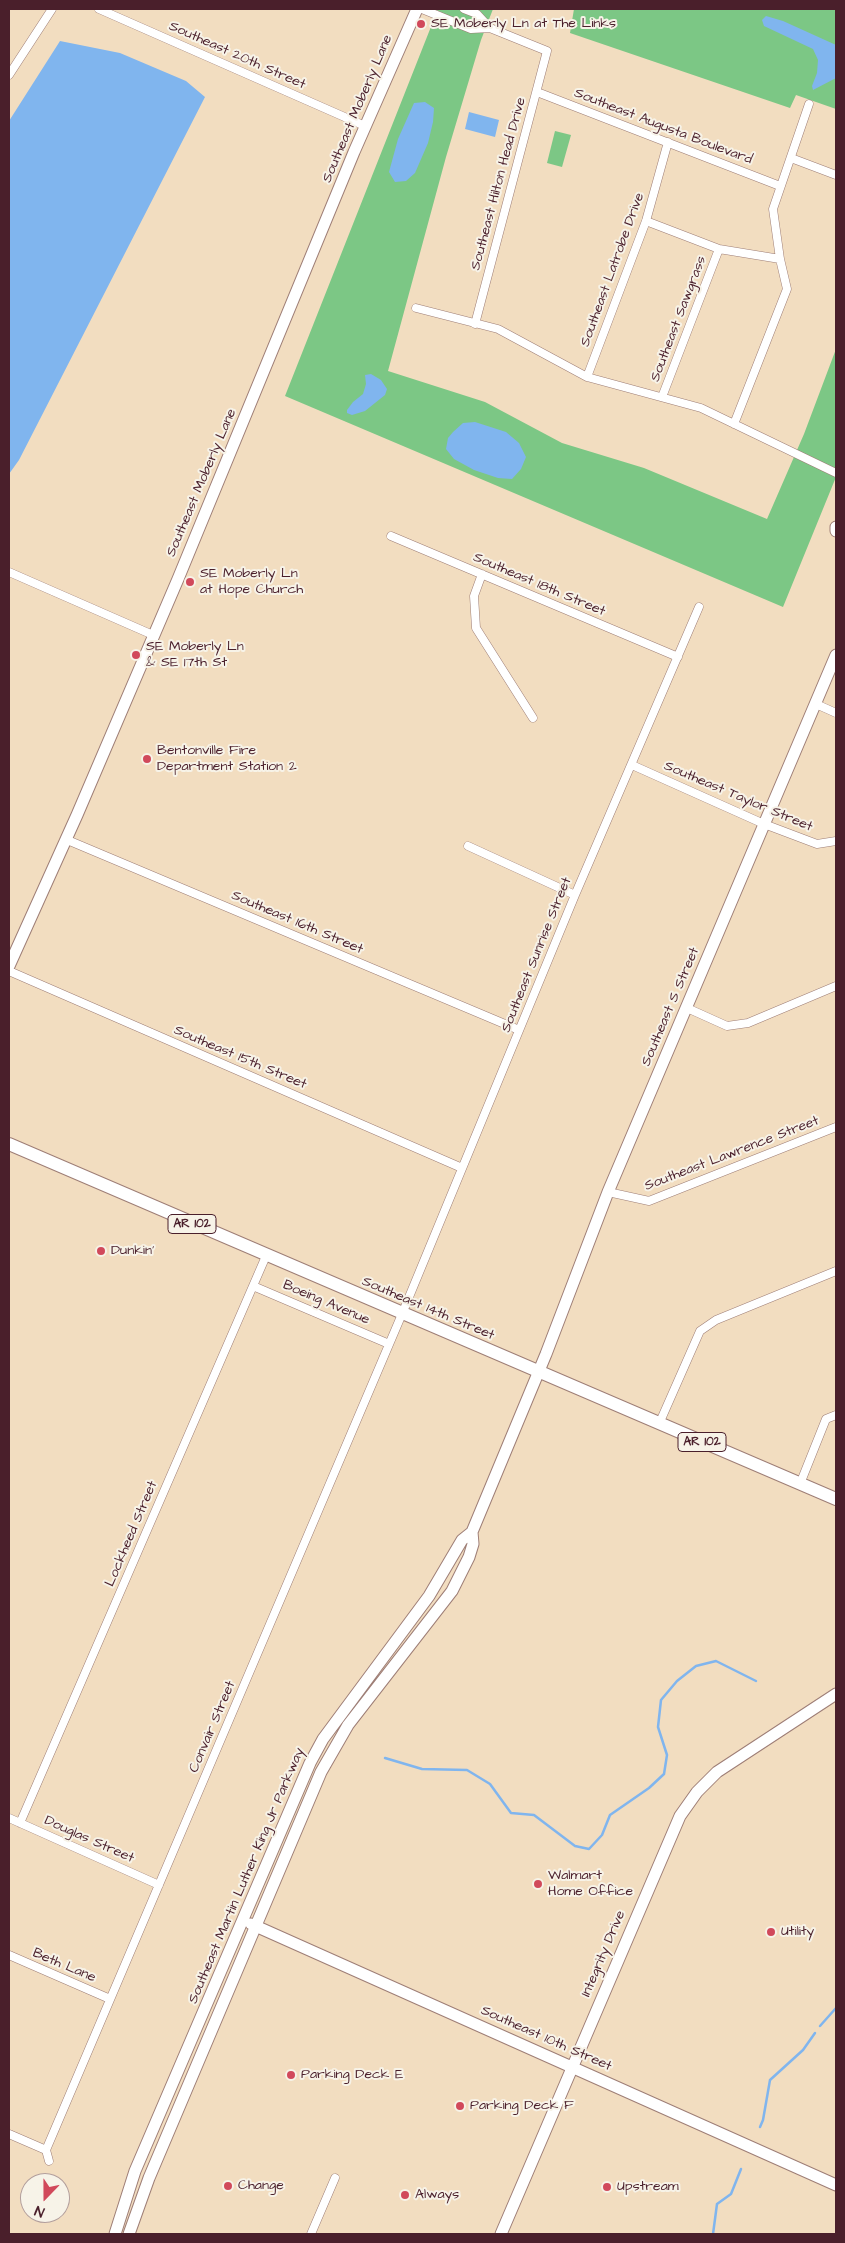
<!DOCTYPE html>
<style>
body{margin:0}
#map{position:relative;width:845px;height:2243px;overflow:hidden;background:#f2ddc0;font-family:"Architects Daughter",sans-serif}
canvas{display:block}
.frame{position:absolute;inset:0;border:10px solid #4a1f2b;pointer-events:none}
.north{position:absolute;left:20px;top:2173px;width:50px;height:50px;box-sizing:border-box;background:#f7f3e8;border:1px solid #b29e9c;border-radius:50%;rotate:202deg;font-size:14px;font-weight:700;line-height:20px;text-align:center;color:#4a1f2b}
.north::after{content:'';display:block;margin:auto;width:18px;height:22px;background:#d1495b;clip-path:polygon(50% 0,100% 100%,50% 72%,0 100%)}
</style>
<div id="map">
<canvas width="845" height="2243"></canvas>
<div class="frame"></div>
<div class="north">N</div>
</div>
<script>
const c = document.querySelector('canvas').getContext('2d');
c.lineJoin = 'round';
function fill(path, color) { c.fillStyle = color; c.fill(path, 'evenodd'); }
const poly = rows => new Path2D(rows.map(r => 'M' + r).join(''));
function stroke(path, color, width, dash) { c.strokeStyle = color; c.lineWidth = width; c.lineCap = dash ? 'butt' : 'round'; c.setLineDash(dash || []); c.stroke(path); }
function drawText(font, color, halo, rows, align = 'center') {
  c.font = font + ' "Architects Daughter",sans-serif'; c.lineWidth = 4; c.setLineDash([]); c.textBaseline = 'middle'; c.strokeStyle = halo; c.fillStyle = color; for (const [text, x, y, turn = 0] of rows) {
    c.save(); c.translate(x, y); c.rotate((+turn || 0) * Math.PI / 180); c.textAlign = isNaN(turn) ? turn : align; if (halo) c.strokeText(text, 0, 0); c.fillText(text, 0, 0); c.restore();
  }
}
fill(poly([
 [438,9,493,9,481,40,446,157,388,371,485,402,562,443,644,468,767,519,804,434,836,349,836,477,783,607,285,396],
 [574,9,836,9,836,109,796,95,790,108,570,33],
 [555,131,571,135,562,167,547,163]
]), '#7cc785');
fill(poly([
 [766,16,783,21,836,45,836,78,813,90,812,86,817,73,818,60,813,49,764,26,762,20],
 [60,41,120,53,186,81,205,97,19,460,9,474,9,121],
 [425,102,434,108,433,122,428,143,415,173,406,181,395,182,389,172,398,139,414,103],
 [469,112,499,120,495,137,465,129],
 [371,374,381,380,387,389,385,395,365,411,352,415,347,413,347,410,353,402,363,394,366,384,365,375],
 [475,422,506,432,519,443,526,457,521,469,512,479,498,478,474,470,454,459,446,449,448,438,453,432,463,423]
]), '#80b5ee');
stroke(poly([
 [385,1758,422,1769,467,1770,490,1784,511,1813,534,1815,575,1846,589,1849,602,1835,610,1815,649,1788,664,1774,667,1755,658,1727,661,1700,677,1681,696,1666,716,1661,756,1681],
 [820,2026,836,2008],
 [760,2127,763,2120,770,2080,803,2050,815,2033],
 [713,2234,717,2204,731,2194,741,2169]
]), '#80b5ee', 2.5);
const street = poly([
 [99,9,365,126],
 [422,9,471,29,490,28],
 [464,9,477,14,490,28,547,51,475,324],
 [9,75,52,9],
 [537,92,780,186],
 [791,158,836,175],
 [646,221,719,249,780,259],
 [416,308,498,329,587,377,701,408,836,473],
 [587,377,646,221,668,142],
 [662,397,719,249],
 [734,424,787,289,780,259,773,209,809,104],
 [391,536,678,657],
 [9,572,153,635],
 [482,574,474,596,476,628,533,718],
 [816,704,836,713],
 [632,765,764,824,817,844,836,841],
 [65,839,519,1030],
 [468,846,575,895],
 [9,971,462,1168],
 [687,1008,727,1026,748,1023,836,986],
 [608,1192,649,1201,836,1127],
 [253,1286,389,1344],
 [659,1424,700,1331,716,1320,836,1271],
 [800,1484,826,1419,836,1415],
 [9,1818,159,1885],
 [20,1823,266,1256],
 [9,1955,110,1999],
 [9,2134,46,2150],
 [46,2150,402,1314,575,895,699,607],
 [46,2150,49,2161],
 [311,2234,335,2178]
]);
const secondary = poly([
 [836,527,836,531],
 [9,966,77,815,178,579,354,152,417,9],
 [251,1924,836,2185],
 [115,2234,135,2171,310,1763,323,1739,429,1596,462,1540,472,1532],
 [129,2234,149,2178,321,1772,348,1725,452,1591,469,1557,473,1544,472,1532,546,1354,608,1192,836,655],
 [501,2234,680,1816,697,1792,717,1772,836,1694]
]);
const primary = poly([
 [9,1144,836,1499]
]);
stroke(street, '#9e7e76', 9);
stroke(secondary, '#9e7e76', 13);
stroke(primary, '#9e7e76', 14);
stroke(street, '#fff', 8);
stroke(secondary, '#fff', 11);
stroke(primary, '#fff', 12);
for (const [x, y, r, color] of [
 [421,24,5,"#d1495b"],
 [190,582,5,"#d1495b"],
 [136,655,5,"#d1495b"],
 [147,759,5,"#d1495b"],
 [101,1251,5,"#d1495b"],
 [538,1884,5,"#d1495b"],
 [771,1932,5,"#d1495b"],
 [291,2075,5,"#d1495b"],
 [460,2106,5,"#d1495b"],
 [228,2186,5,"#d1495b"],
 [607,2187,5,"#d1495b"],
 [405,2195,5,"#d1495b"]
]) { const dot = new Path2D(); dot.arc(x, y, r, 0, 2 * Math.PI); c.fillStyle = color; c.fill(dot); stroke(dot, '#f7f3e8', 2); }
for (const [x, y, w] of [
 [192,1224,48],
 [702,1442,48]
]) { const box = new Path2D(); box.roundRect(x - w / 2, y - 9.5, w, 19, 4); c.fillStyle = '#f7f3e8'; c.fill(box); stroke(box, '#4a1f2b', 1); }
drawText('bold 12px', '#4a1f2b', null, [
 ["AR 102",192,1224],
 ["AR 102",702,1442]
]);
drawText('14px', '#4a1f2b', '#f7f3e8', [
 ["SE Moberly Ln at The Links",431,24],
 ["SE Moberly Ln",200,574],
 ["at Hope Church",200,590],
 ["SE Moberly Ln",146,647],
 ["& SE 17th St",146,663],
 ["Bentonville Fire",157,751],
 ["Department Station 2",157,767],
 ["Dunkin'",111,1251],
 ["Walmart",548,1876],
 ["Home Office",548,1892],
 ["Utility",781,1932],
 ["Parking Deck E",301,2075],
 ["Parking Deck F",470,2106],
 ["Change",238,2186],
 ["Upstream",617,2187],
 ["Always",415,2195]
], 'left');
drawText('14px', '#4a1f2b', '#f7f3e8', [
 ["Southeast 20th Street",237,56,24],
 ["Southeast Moberly Lane",358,109,-67],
 ["Southeast Augusta Boulevard",663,127,21],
 ["Southeast Hilton Head Drive",499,184,-75],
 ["Southeast Latrobe Drive",613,270,-70],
 ["Southeast Sawgrass",679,319,-69],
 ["Southeast Moberly Lane",202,483,-67],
 ["Southeast 18th Street",539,585,23],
 ["Southeast Taylor Street",738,797,23],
 ["Southeast 16th Street",297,923,23],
 ["Southeast Sunrise Street",537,955,-68],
 ["Southeast S Street",671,1007,-67],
 ["Southeast 15th Street",240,1058,23],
 ["Southeast Lawrence Street",732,1154,-21],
 ["Boeing Avenue",326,1303,23],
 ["Southeast 14th Street",428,1309,23],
 ["Lockheed Street",132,1534,-67],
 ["Convair Street",213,1727,-67],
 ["Douglas Street",89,1840,24],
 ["Southeast Martin Luther King Jr Parkway",247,1876,-67],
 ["Integrity Drive",604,1954,-67],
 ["Beth Lane",64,1966,23],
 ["Southeast 10th Street",546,2039,24]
]);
</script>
